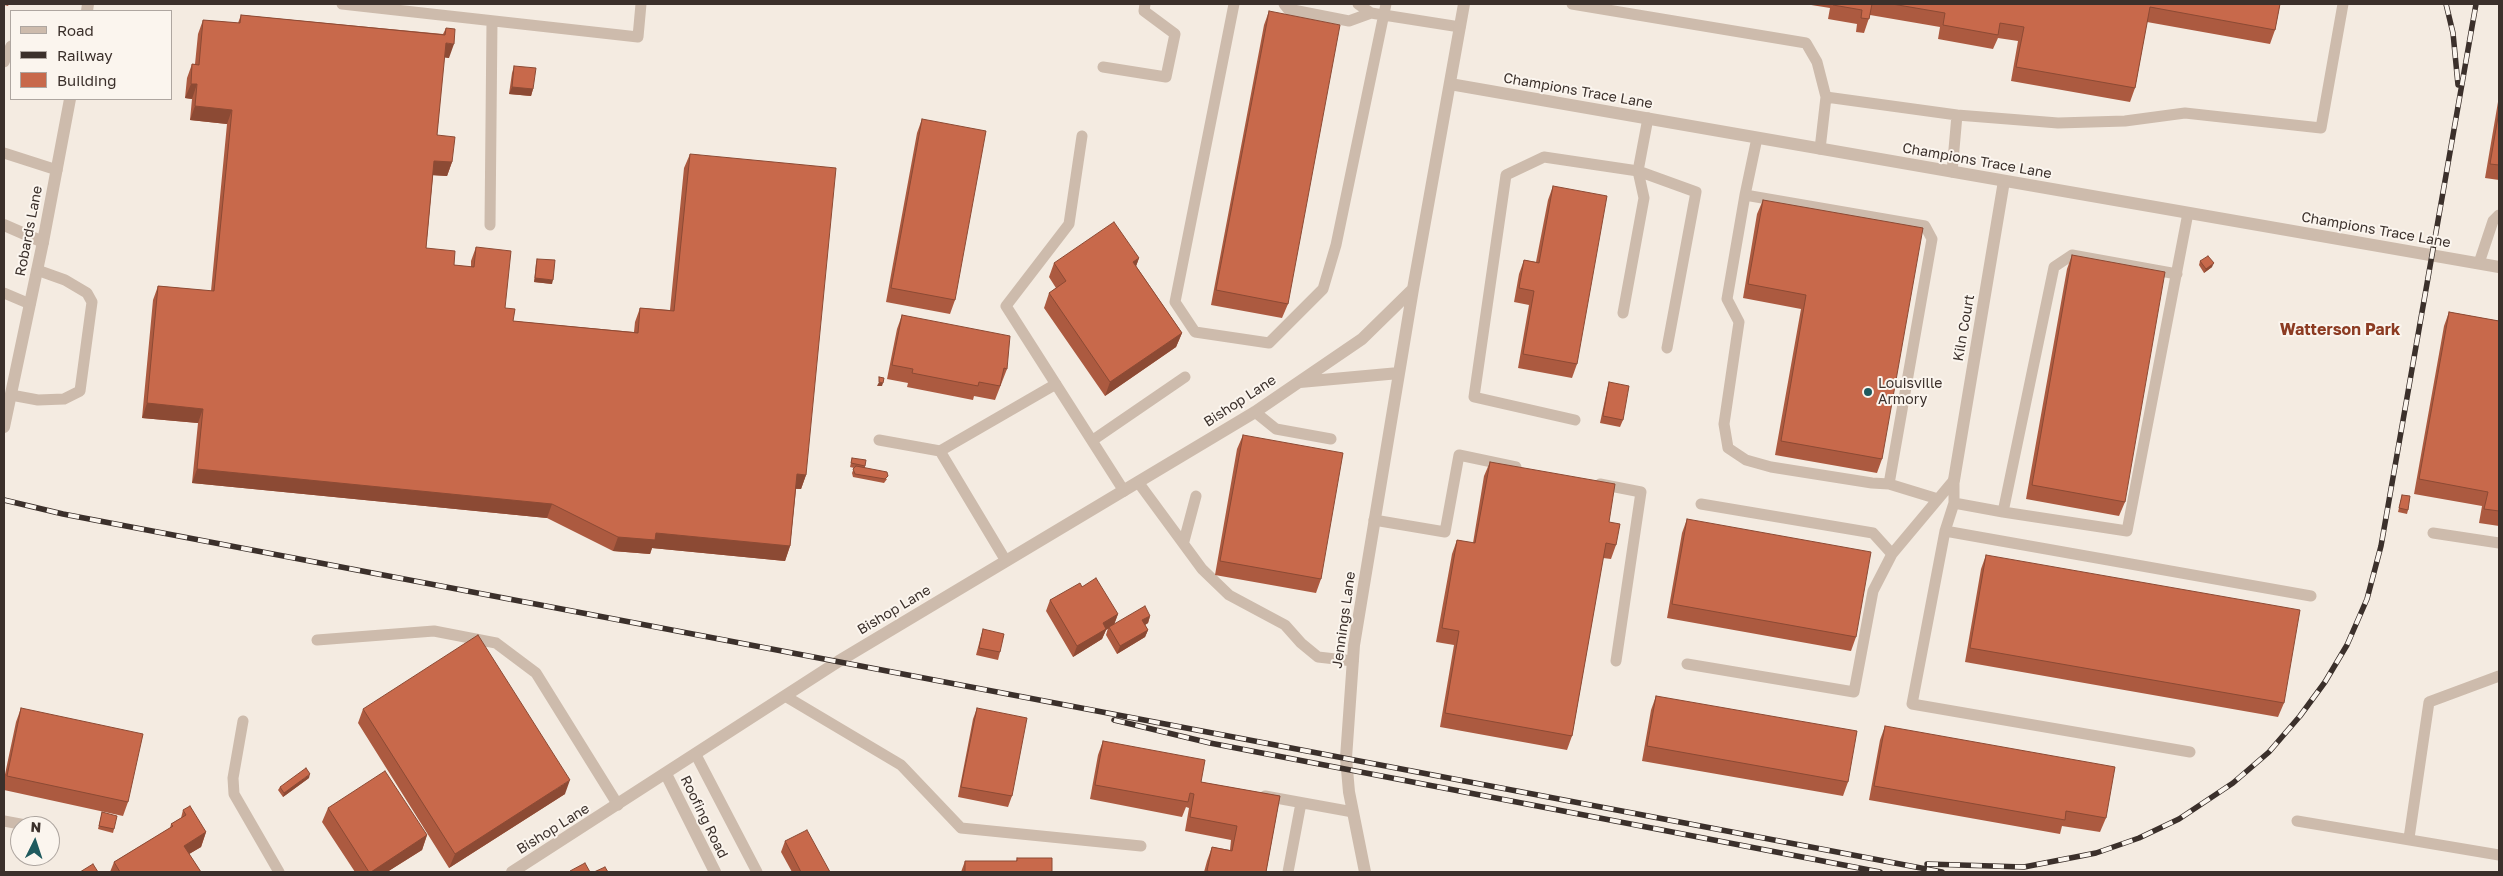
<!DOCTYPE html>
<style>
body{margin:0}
#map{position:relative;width:2503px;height:876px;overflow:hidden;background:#f4ebe1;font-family:"Golos Text",sans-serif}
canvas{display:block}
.frame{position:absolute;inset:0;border:5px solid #3b302b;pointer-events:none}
.legend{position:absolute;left:10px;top:10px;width:162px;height:90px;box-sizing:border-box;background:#fbf5ee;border:1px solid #aea6a0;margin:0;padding:6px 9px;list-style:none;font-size:15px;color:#3b302b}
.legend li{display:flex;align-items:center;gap:10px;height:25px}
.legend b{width:25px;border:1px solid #aea6a0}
.north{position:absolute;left:10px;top:816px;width:50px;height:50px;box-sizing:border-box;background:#fbf5ee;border:1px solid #aea6a0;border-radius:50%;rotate:4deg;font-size:14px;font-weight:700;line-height:20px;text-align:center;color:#3b302b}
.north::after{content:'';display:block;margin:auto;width:18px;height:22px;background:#1f5a5e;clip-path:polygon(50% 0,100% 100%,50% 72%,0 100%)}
</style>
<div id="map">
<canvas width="2503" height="876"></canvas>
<div class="frame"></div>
<ul class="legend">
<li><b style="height:6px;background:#cdbbac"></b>Road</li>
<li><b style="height:6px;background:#3b302b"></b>Railway</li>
<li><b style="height:14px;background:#c8694b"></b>Building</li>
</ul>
<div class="north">N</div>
</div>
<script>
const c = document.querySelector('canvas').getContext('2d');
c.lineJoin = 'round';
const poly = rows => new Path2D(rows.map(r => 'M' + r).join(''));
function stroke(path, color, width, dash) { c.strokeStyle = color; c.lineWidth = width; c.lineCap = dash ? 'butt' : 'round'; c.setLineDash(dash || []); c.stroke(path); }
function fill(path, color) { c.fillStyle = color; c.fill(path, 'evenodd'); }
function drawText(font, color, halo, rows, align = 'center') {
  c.font = font + ' "Golos Text",sans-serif'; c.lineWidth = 4; c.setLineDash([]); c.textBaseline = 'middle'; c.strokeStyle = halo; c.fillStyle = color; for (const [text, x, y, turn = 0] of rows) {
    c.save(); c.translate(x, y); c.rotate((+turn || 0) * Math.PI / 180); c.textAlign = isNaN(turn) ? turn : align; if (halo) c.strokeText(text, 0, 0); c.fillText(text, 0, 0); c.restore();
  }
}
stroke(poly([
 [342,4,638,37,641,4],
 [1234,4,1175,302,1195,332,1269,343,1323,289,1336,245,1386,4],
 [1284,4,1288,9,1349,21,1371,13],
 [1358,4,1371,13,1460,27],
 [1572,4,1806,43,1817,62,1826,97,1820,149],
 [4,62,11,46],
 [1103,67,1166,77,1175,34,1144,11,1145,4],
 [1826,97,1957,115,1952,172],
 [1957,115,2058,123,2125,121,2185,113,2321,128,2343,4],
 [1082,136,1069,224,1006,306,1124,491],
 [1757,138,1745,195,1925,226,1932,239,1889,484,1938,499],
 [4,153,57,170],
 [1638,171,1696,192,1667,348],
 [1745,195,1727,299,1739,322,1724,424,1728,448,1746,460,1771,467,1872,483,1889,484],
 [490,225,492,21],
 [2479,263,2493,221,2499,215],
 [4,293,30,304],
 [1623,313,1644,198,1638,171],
 [11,395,38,400,64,399,80,391,92,302,87,293,65,280,37,270],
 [1255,412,1276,429,1331,439],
 [1575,420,1474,397,1506,175,1544,157,1638,171,1648,118],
 [879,440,940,451],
 [1093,440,1185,377],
 [1954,480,1954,503,1945,531,2311,596],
 [1138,482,1202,569,1229,595,1285,625,1301,643,1318,657,1353,661],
 [1600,484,1641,492,1616,661],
 [1954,503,2003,512,2127,531,2188,213],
 [1701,504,1873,533,1892,554],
 [2003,512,2054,267,2072,255,2177,274],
 [1374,520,1445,532,1459,455,1516,467],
 [1945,531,1912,704,2190,752],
 [2433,533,2499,543],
 [1184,541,1196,496],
 [1006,561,940,451,1056,384],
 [317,640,434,631,496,643,536,673,618,805],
 [1687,664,1854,692,1873,591,1892,554,1954,480],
 [785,696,901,765,961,828,1141,846],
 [243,721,233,778,234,794,279,872],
 [696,755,757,872],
 [1265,796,1353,812],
 [4,821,31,826],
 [2297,821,2499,855],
 [2409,838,2429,702,2499,676],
 [1288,872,1301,803]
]), '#cdbbac', 11);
stroke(poly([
 [4,225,43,242],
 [1954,480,2004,181],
 [666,774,715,872]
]), '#cdbbac', 12);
stroke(poly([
 [87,11,88,4],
 [1450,84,2499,267],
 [1300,382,1399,373],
 [4,427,43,242,70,99],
 [512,872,839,661,1255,412,1362,339,1413,289],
 [1365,872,1349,792,1346,758,1354,645,1413,289,1464,4]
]), '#cdbbac', 12);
const rail = poly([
 [2446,4,2453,33,2458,85],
 [4,500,63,514,1942,872],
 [1114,720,1210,743,1880,872],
 [1927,864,2024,867,2096,853,2139,838,2179,819,2233,783,2269,752,2300,716,2325,682,2347,645,2367,599,2381,546,2476,4]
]);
stroke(rail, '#3b302b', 5.5);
stroke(rail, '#fbf5ee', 4, [11]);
fill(poly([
 [4,4,9,4,8,6,4,5],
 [1805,4,2280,4,2275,30,2270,44,2147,22,2135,88,2130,102,2011,81,2018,41,1998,38,1993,49,1938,39,1940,27,1870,15,1864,33,1856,32,1857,24,1828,19,1830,8],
 [1269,11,1288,304,1282,318,1211,305,1264,25],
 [241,15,443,34,446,28,449,58,444,57,437,135,452,162,447,176,433,175,426,248,454,265,471,267,471,261,476,247,505,308,513,321,634,332,635,322,640,308,670,310,684,168,690,154,806,475,801,489,796,489,790,546,785,561,652,548,650,554,613,551,547,518,192,483,198,423,142,418,153,300,158,286,211,291,227,124,190,120,192,99,185,98,187,78,192,64,195,64,198,34,203,20,238,23],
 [514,66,533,89,531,96,509,94,512,73],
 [2499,96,2499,180,2485,178],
 [922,119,955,300,950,314,886,302,917,133],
 [1553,186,1577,364,1572,378,1518,368,1529,305,1514,302,1519,274,1524,260,1536,262,1548,200],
 [1763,200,1882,459,1877,473,1775,455,1801,309,1743,298,1757,214],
 [2072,255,2125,502,2119,516,2026,499,2067,269],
 [1139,258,1136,266,1182,333,1176,347,1105,396,1044,308,1049,293,1056,288,1049,277,1054,263],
 [537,259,552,284,534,282,536,263],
 [2200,261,2212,267,2204,273,2199,265],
 [2449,312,2499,321,2499,526,2479,523,2482,506,2414,494,2444,326],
 [902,315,1007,369,995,400,974,396,973,400,907,387,908,383,887,379,897,329],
 [1609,382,1623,420,1620,427,1600,423,1607,390],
 [1243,435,1321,579,1316,593,1215,575,1237,449],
 [852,458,865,466,865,468,887,479,884,483,853,477,852,473,854,468,850,467],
 [1490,462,1609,522,1616,545,1611,559,1603,558,1572,736,1567,750,1440,727,1454,645,1436,642,1452,554,1457,540,1473,543,1484,476],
 [2402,495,2408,510,2407,514,2398,512],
 [1687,519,1856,637,1851,651,1667,618,1682,533],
 [1986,555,2284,703,2278,717,1965,662,1981,569],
 [1082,587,1118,614,1114,624,1150,616,1148,623,1145,625,1148,630,1145,637,1117,654,1106,635,1108,628,1106,630,1102,639,1073,657,1046,611,1050,600],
 [983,629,1000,652,998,660,976,655,981,636],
 [1656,696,1848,782,1843,796,1642,761,1651,710],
 [21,708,128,802,123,816,4,790,4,779,16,722],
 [977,708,1012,796,1008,807,958,797,973,719],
 [363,709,565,794,449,868,358,723],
 [1885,726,2106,818,2100,832,2062,826,2060,834,1869,800,1880,740],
 [1103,741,1201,782,1280,796,1266,872,1204,872,1207,861,1212,847,1230,850,1231,840,1185,831,1189,808,1186,807,1182,817,1090,799,1098,755],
 [309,778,283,797,278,790,280,787],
 [328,808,427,835,422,850,387,872,355,872,322,822],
 [183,810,206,832,201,847,189,854,201,872,110,872,114,862,170,828,171,824,181,818],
 [102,812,114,829,113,833,98,829],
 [785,841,830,872,792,872,781,852],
 [1017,858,1052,872,961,872,965,861,1016,861]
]), '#ac5a40');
fill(poly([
 [446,43,454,44,449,58,441,57],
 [191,84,197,84,192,99,185,98],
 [512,87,533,89,531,96,509,94],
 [195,106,232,110,227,124,190,120],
 [434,161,452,162,447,176,429,175],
 [1139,258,1134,272,1133,262],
 [2214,263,2212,267,2204,273,2206,269],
 [535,278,553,280,552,284,534,282],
 [1182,333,1176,347,1105,396,1110,382],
 [879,382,883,383,882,386,877,386],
 [147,403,203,409,198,423,142,418],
 [197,469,552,504,547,518,192,483],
 [797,474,806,475,801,489,792,488],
 [656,533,790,546,785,561,652,548,650,554,613,551,618,537],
 [1118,614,1114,625,1106,630,1102,639,1073,657,1077,646,1103,623],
 [1150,616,1148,623,1140,628,1142,620],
 [1148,630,1145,637,1117,654,1120,646],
 [310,774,309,778,283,797,284,793],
 [570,780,565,794,449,868,455,854],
 [206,832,201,847,179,860,184,846],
 [427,835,422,850,387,872,371,872]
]), '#8c4a34');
const building = poly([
 [1833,4,1872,4,1869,19,1861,18,1862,10,1833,5,1833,4],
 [1892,4,2280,4,2275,30,2150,7,2135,88,2016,67,2024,27,2000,23,1998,35,1943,25,1945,13,1892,4],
 [1269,11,1340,25,1288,304,1216,290,1269,11],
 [241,15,445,35,446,28,455,29,454,44,446,43,437,135,455,137,452,162,434,161,426,248,455,251,454,265,474,267,476,247,511,251,505,308,515,309,513,321,638,333,640,308,674,311,690,154,836,168,806,475,797,474,790,546,656,533,655,540,618,537,552,504,197,469,203,409,147,403,158,286,214,291,232,110,195,106,197,84,191,84,192,64,199,65,203,20,240,23,241,15],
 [514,66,536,68,533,89,512,87,514,66],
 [2499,111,2499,165,2490,164,2499,111],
 [922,119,986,131,955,300,891,288,922,119],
 [1553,186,1607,196,1577,364,1523,354,1534,291,1519,288,1524,260,1539,263,1553,186],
 [1763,200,1923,228,1882,459,1781,441,1806,295,1748,284,1763,200],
 [1114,222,1139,258,1133,262,1182,333,1110,382,1049,293,1066,281,1054,263,1114,222],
 [2072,255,2165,272,2125,502,2032,485,2072,255],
 [2208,256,2214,263,2206,269,2200,261,2208,256],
 [537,259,555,260,553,280,535,278,537,259],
 [2449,312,2499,321,2499,511,2484,509,2488,492,2419,479,2449,312],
 [902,315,1010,336,1007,369,1004,368,1000,386,979,382,978,386,912,373,913,369,892,365,902,315],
 [879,377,884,378,883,383,879,382,879,377],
 [1609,382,1629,386,1623,420,1603,416,1609,382],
 [1243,435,1343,453,1321,579,1220,561,1243,435],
 [852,458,866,460,865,466,851,463,852,458],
 [1490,462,1615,484,1609,522,1620,524,1616,545,1606,543,1572,736,1445,713,1459,631,1442,628,1457,540,1475,543,1490,462],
 [856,466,887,472,888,476,885,479,855,474,853,469,856,466],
 [2402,495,2410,496,2408,510,2399,508,2402,495],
 [1687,519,1871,552,1856,637,1672,604,1687,519],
 [1986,555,2300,610,2284,703,1970,648,1986,555],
 [1096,578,1118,614,1103,623,1106,629,1077,646,1050,600,1080,583,1082,587,1096,578],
 [1145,606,1150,616,1142,620,1148,630,1120,646,1109,627,1145,606],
 [983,629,1004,634,1000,652,979,648,983,629],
 [478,635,570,780,455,854,363,709,478,635],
 [1656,696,1857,731,1848,782,1647,746,1656,696],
 [21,708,143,734,128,802,7,776,21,708],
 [977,708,1027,718,1012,796,961,787,977,708],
 [1885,726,2115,767,2106,818,2066,811,2065,820,1874,786,1885,726],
 [1103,741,1205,760,1201,782,1280,796,1266,872,1212,872,1207,871,1212,847,1232,851,1237,826,1190,817,1194,794,1190,793,1188,802,1095,785,1103,741],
 [306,768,310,774,284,793,280,787,306,768],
 [385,771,427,835,371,872,369,872,328,808,385,771],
 [190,806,206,832,184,846,201,872,120,872,114,862,173,826,171,824,186,815,183,810,190,806],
 [102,812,117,816,114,829,99,826,102,812],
 [807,830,830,872,801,872,785,841,807,830],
 [1017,858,1052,858,1052,872,965,872,965,861,1017,861,1017,858],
 [585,863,590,872,571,872,570,871,585,863],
 [93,864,98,872,80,872,93,864],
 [605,867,608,872,594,872,605,867]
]);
fill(building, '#c8694b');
stroke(building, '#8c4a34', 1);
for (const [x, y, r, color] of [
 [1868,392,5,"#1f5a5e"]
]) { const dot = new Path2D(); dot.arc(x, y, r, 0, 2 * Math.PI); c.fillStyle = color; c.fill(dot); stroke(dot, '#fbf5ee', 2); }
drawText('14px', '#3b302b', '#fbf5ee', [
 ["Champions Trace Lane",1578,91,10],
 ["Champions Trace Lane",1977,161,10],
 ["Champions Trace Lane",2376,230,10],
 ["Robards Lane",29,231,-79],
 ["Kiln Court",1964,328,-80],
 ["Bishop Lane",1240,401,-33],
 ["Bishop Lane",894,610,-31],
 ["Jennings Lane",1344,620,-82],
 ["Roofing Road",704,817,64],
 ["Bishop Lane",553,829,-32]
]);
drawText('14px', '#3b302b', '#fbf5ee', [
 ["Louisville",1878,384],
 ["Armory",1878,400]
], 'left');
drawText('bold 16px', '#8c3b22', '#fbf5ee', [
 ["Watterson Park",2340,330]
]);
</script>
